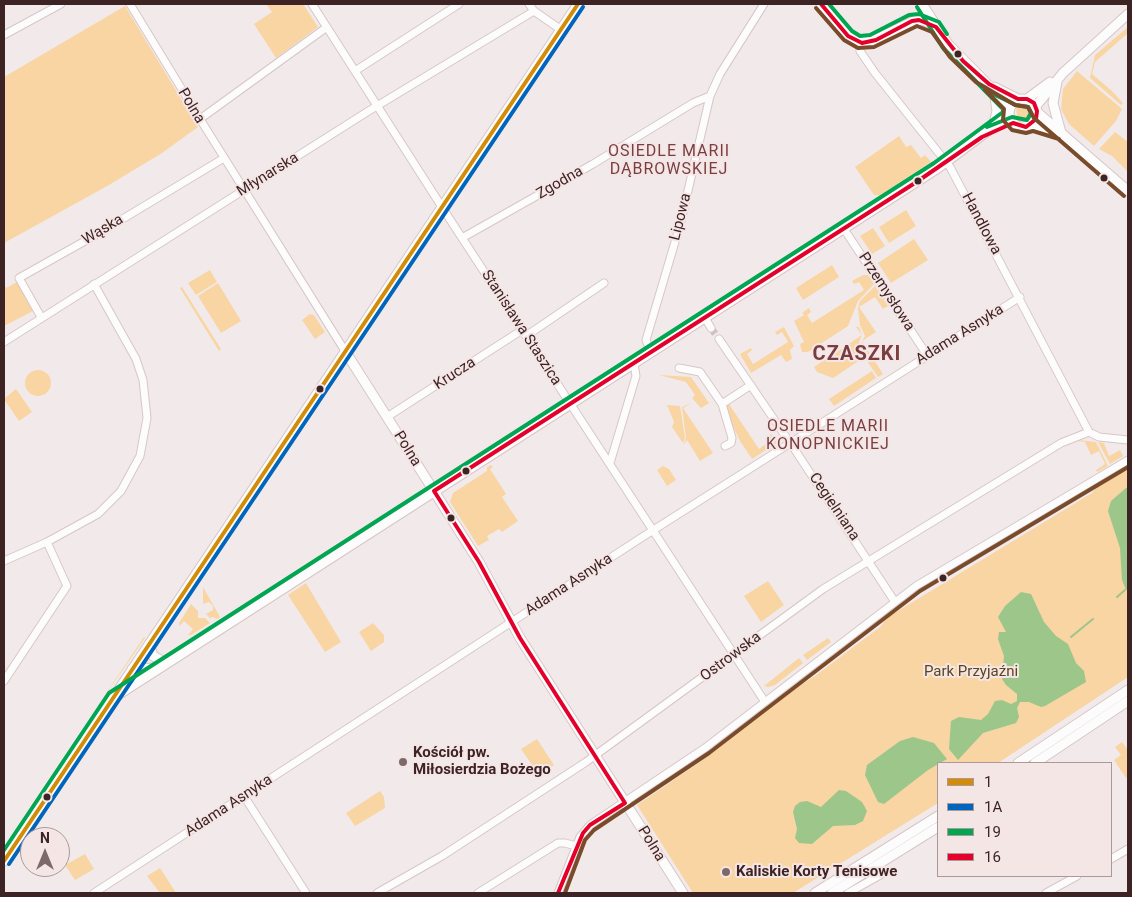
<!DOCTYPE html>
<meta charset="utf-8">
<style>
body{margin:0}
#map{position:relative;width:1132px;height:897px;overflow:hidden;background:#f2eaea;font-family:Roboto,sans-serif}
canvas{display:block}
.frame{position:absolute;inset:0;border:5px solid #3e2324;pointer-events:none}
.legend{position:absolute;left:937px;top:762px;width:175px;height:115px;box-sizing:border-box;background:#f5e6e6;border:1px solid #ac9898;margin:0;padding:6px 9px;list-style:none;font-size:15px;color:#3e2324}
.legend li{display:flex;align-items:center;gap:10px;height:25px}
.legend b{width:25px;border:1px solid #ac9898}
.north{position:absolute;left:20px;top:827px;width:50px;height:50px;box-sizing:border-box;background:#f5e6e6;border:1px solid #ac9898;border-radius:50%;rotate:0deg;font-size:14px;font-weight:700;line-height:20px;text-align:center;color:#3e2324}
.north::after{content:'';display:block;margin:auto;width:18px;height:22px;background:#7d6969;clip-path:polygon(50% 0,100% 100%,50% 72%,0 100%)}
</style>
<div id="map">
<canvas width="1132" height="897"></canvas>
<div class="frame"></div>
<ul class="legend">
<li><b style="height:6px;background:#d28c07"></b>1</li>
<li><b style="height:6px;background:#0065bd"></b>1A</li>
<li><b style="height:6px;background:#00a651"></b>19</li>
<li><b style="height:6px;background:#e4002b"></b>16</li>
</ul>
<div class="north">N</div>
</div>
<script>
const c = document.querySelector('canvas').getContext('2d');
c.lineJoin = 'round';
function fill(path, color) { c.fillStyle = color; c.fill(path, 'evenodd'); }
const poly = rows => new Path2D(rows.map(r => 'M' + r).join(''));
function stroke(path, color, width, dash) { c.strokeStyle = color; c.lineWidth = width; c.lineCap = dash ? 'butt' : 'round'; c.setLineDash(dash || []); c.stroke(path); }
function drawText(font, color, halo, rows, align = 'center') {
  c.font = font + ' Roboto,sans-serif'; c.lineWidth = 4; c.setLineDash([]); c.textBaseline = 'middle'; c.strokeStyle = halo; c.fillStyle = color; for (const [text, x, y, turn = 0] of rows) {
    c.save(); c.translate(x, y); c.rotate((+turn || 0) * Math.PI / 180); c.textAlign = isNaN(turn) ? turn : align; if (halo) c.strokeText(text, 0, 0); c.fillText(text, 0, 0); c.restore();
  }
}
fill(poly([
 [266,4,303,4,318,27,276,58,254,24,272,12],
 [125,6,198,127,162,153,109,185,4,243,4,77],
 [1128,27,1128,33,1095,62,1092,74,1112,91,1123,103,1121,105,1090,78,1095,55],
 [1077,71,1122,109,1116,121,1094,146,1069,124,1061,109,1063,89],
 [1022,104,1026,106,1032,116,1026,122,1020,120,1017,115,1016,106],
 [1115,132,1128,142,1128,172,1112,156,1099,149],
 [899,136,906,147,911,145,921,158,925,155,931,162,880,195,874,195,855,167],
 [906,210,916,226,889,243,879,227],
 [873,228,885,246,872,254,860,236],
 [914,239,928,260,891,283,878,263],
 [832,265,839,277,803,300,796,288],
 [210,270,217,282,196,295,188,283],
 [863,275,868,275,874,284,858,301,848,326,808,352,802,352,800,344,804,342,794,321,804,315,802,313,809,308,811,312,807,315,812,323,864,290,859,282,854,284,852,281],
 [17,282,33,311,4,326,4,284,6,288],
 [218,283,241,321,221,333,198,296],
 [875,286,888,306,883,309,875,297,859,307,876,332,862,341,883,374,878,377,865,358,862,342,862,341,865,336,860,325,858,308,860,301],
 [182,287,221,349,219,351,180,288],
 [310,314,314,315,325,332,315,339,302,320],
 [784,327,794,346,790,350,792,359,786,362,781,355,751,373,740,354,751,348,752,350,747,354,753,364,788,342,782,332,777,335,775,332],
 [856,327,859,327,862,335,859,342,863,358,833,378,817,372,814,367,862,335],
 '25 383a13 13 0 1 1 26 0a13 13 0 1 1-26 0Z',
 [872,371,876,378,834,406,829,399],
 [659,375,691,377,709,403,701,408,692,398,695,395,686,382],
 [16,389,32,412,19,421,4,399],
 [691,403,683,408,713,453,700,461,687,440,683,446,686,438,682,407],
 [729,404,759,449,767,443,765,439,771,434,777,443,752,459,740,441,724,407],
 [667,405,680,406,685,438,683,443,672,427,674,422],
 [1078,440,1096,442,1108,466,1097,472,1096,470,1105,464,1099,451,1091,455,1085,442,1078,441,1067,446],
 [1098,442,1104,443,1109,456,1120,450,1123,456,1110,464],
 [491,465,493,467,490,469,506,494,502,497,518,521,502,532,499,529,487,536,489,540,478,546,450,502,453,493,487,471,487,467],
 [663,466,669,469,676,480,667,486,657,470],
 [1128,467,1128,677,998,763,938,763,938,803,793,893,693,893,637,805,700,762,800,685,815,676,880,627,888,617,1092,493,1098,486],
 [768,581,784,605,761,622,744,596],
 [306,583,341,642,325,652,288,595],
 [203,587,220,617,217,619,213,617,210,618,206,614,213,610,213,606,209,602,203,604],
 [191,604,198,611,198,618,205,618,210,623,191,635,188,635,193,629,184,621,180,626,179,623],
 [373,623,384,635,384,642,371,651,359,632],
 [144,637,145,638,94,711],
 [828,638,831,642,807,660,803,655],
 [799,658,803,663,775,685,768,687,764,686],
 [537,739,554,765,539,775,521,749],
 [1122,742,1128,750,1128,776,1126,778,1114,760,1121,755,1115,747],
 [380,791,384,797,385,808,355,826,346,813],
 [85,854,94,869,75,880,65,865],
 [160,868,176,893,160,893,147,876]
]), '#f8d5a2');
fill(poly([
 [1126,488,1128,488,1128,588,1126,590,1122,580,1120,548,1108,511,1111,501],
 [1021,592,1031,594,1044,622,1056,636,1068,644,1076,663,1084,671,1086,682,1045,706,1041,707,1029,702,1020,702,1017,708,1019,717,1016,723,983,733,958,760,949,749,951,721,959,717,981,720,988,714,995,701,1002,700,1011,704,1017,701,1017,694,1006,685,1002,679,1004,656,998,639,999,632,1006,632,998,617,1005,606],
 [913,737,934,743,947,759,928,770,884,804,878,802,865,775,867,765,900,741],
 [839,790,846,791,862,802,867,811,863,821,855,825,833,826,812,844,799,843,795,838,797,829,793,812,795,806,800,802,807,801,821,807]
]), '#9dc68b');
stroke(poly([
 [1117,597,1125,590],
 [1071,637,1093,619]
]), '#9dc68b', 2);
stroke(poly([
 [711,328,719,339]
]), '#cec2c2', 7, [7, 3.5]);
const street = poly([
 [130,4,200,119,345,351],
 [312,4,449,218,765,702],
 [529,4,534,11,560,29],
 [4,35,61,4],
 [859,42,860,51,875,73,950,167,1089,432,1099,437,1128,440],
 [355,71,459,4],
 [200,119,327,27],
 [844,229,927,355],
 [462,238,593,164,693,103,710,96],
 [41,317,19,278,101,232,224,158],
 [705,318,711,328],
 [526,336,604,283],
 [719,339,795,450,895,602],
 [4,342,367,112,534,11],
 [651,353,646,340,680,225,710,96,720,74,764,4],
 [679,368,700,372,722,404,751,385],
 [722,404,732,438,731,443,725,446],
 [387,417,522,330],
 [610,463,636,376,634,364],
 [4,561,47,542,98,514,121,491,140,456,147,418,143,380,136,359,94,284],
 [4,681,67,586,47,542],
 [244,796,306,893],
 [1111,859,1128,849],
 [94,893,644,536,1020,297],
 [377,893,442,856,586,762,823,589,1061,443,1089,432],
 [478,893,558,843,565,843,576,846],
 [558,893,580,837,590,825,705,748,916,586,1128,460],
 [848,893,882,874],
 [1046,893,1077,876]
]);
const secondary = poly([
 [821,4,848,36,859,42,872,41,916,20,925,21,936,27],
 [922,4,948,44,1010,107],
 [1057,82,1053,103,1061,133],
 [994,87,1018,99],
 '1009 113a14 14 0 1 1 28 0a14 14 0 1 1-28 0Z',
 [1027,99,1050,82],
 [1036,106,1063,73,1128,14],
 [1038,113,1128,191],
 [1032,124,1056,132],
 [993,127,997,111,994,90],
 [345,351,479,562,520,638,683,893],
 [149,644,153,656,166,663],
 [132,669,157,668],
 [113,698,938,168,1009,115],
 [1018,763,1128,690],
 [1035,763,1128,701],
 [4,861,578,4],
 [815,893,938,816],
 [832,893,938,827]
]);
stroke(street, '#d8c6c6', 9);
stroke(secondary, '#d8c6c6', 11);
stroke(street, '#fdfcfc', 7);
stroke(secondary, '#fdfcfc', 9);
stroke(poly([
 [4,861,578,4]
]), '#d28c07', 4);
stroke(poly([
 [9,864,583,7]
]), '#0065bd', 4);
stroke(poly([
 [829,4,852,31,860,36,870,35,909,15,919,14,939,22,947,34],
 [987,127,1012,117,1027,120,1031,113,1028,107,1016,105,989,92],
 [4,850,109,693,934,163,1003,112,1003,109,943,48,917,7]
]), '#00a651', 4);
stroke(poly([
 [434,491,918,181,982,137,1013,123,1026,127,1036,119,1037,111,1034,103,1027,99,1018,99,989,84,963,61,936,27,919,20,912,21,876,40,862,43,848,36,821,4],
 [434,491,479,562,520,638,625,803],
 [558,893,583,833,590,825,625,803]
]), '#e4002b', 4);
stroke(poly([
 [816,8,844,40,858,48,874,47,917,26,932,32,950,57,976,82,1015,105,1028,107,1034,118,1124,196],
 [985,90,1004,109,1003,120,1012,130,1026,133,1033,131,1059,139],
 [565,893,585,840,594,830,709,753,920,591,1128,467]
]), '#7a4b2a', 4);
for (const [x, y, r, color] of [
 [958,54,4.5,"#3e2324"],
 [1104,178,4.5,"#3e2324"],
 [918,181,4.5,"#3e2324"],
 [320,389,4.5,"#3e2324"],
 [466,471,4.5,"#3e2324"],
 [451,518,4.5,"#3e2324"],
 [943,578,4.5,"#3e2324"],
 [403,762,5,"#7d6969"],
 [47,797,4.5,"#3e2324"],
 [726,872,5,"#7d6969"]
]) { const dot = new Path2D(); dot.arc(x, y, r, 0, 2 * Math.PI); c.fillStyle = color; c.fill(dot); stroke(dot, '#f5e6e6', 2); }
drawText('15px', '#3e2324', '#f5e6e6', [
 ["Polna",191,106,59],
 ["Młynarska",268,175,-32],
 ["Zgodna",560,183,-30],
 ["Lipowa",681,217,-76],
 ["Handlowa",981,224,62],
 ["Wąska",103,230,-31],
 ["Przemysłowa",886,292,57],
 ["Stanisława Staszica",521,328,57],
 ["Adama Asnyka",960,335,-32],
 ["Krucza",455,374,-33],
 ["Polna",407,449,58],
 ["Cegielniana",834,507,56],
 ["Adama Asnyka",569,585,-33],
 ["Ostrowska",731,657,-37],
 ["Adama Asnyka",229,806,-33],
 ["Polna",651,844,58]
]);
drawText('15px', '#5c441c', '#f5e6e6', [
 ["Park Przyjaźni",971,672]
]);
drawText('bold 15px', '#3e2324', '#f5e6e6', [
 ["Kościół pw.",413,753],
 ["Miłosierdzia Bożego",413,770],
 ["Kaliskie Korty Tenisowe",736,872]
], 'left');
c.letterSpacing = '1px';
drawText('16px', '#7a3e41', '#f5e6e6', [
 ["OSIEDLE MARII",669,152],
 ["DĄBROWSKIEJ",669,170],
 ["OSIEDLE MARII",828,427],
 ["KONOPNICKIEJ",828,445]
]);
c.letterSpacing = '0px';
c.letterSpacing = '1px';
drawText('bold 20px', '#7a3e41', '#f5e6e6', [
 ["CZASZKI",857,355]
]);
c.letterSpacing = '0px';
</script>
